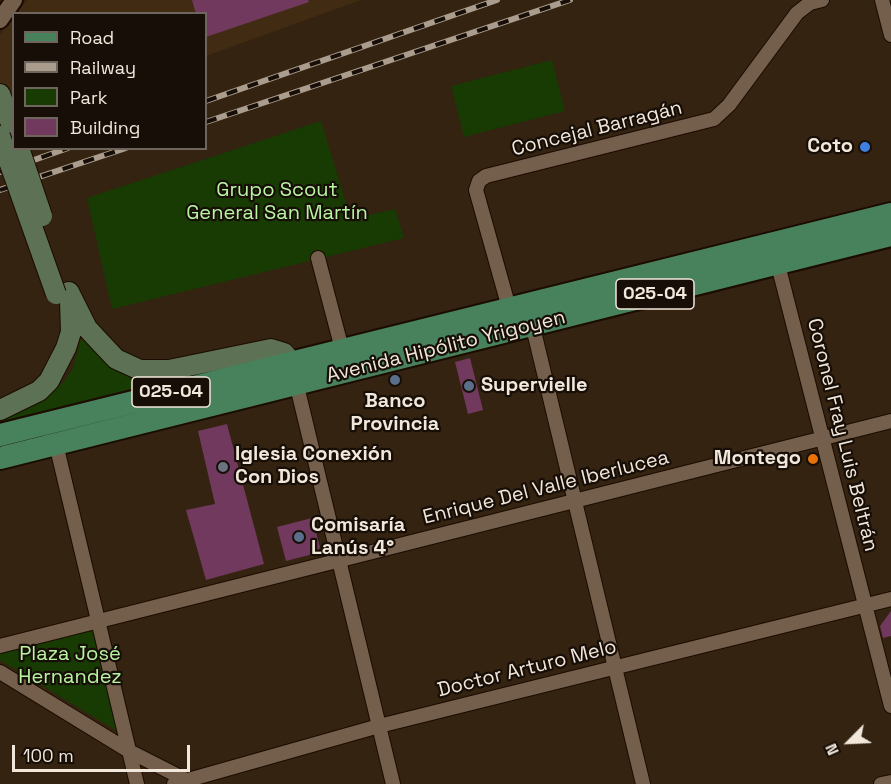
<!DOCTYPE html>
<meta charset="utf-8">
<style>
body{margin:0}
#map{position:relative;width:891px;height:784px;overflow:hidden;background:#342310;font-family:"Space Grotesk",sans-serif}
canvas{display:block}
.legend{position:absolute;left:12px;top:12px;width:195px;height:138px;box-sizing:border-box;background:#160e07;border:2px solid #6e655c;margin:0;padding:8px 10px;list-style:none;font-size:18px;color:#f2e7db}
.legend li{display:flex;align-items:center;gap:12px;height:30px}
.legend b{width:30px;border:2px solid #6e655c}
.north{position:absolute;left:819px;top:712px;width:60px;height:60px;-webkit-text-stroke:4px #160e07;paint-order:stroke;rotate:246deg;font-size:16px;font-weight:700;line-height:24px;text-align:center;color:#f2e7db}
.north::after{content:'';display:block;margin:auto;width:21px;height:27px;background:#f2e7db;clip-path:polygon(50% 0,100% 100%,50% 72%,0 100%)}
.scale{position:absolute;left:12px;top:745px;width:178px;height:27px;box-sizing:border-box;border:3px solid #f2e7db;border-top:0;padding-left:8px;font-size:18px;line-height:21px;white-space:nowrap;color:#f2e7db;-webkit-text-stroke:4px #160e07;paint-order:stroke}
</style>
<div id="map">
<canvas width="891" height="784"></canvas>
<ul class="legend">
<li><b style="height:8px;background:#47825d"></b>Road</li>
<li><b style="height:8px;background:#aa9d8e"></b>Railway</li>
<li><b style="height:16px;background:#173b03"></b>Park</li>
<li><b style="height:16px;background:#71395d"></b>Building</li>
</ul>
<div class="north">N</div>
<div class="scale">100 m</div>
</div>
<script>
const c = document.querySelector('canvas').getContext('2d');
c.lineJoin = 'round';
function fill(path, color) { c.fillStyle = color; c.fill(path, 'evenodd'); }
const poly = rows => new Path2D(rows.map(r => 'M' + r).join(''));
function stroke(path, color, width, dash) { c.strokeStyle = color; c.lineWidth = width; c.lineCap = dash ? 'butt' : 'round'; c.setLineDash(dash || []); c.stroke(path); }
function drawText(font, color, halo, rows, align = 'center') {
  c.font = font + ' "Space Grotesk",sans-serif'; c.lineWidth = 4.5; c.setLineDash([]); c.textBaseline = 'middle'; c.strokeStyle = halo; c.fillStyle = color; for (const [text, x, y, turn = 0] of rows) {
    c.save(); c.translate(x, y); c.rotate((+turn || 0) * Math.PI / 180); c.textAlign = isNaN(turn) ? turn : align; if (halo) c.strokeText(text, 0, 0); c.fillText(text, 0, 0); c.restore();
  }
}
fill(poly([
 [27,0,361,0,206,56,206,14,16,14],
 [13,17,13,125,0,130,0,35]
]), '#412b12');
fill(poly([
 [552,60,565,111,464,137,451,86],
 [321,121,351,219,395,209,404,238,112,309,87,198],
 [85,337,119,367,227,367,0,424,0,420,44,400,64,381,73,368,81,339],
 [92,629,117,731,0,660,0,652]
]), '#173b03');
fill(poly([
 [192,0,308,0,309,2,206,37,206,14,196,14],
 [470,358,483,410,468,414,455,362],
 [227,424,264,564,206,580,186,510,215,504,198,431],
 [312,518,320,547,317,553,286,561,277,527],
 [891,611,891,636,883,638,880,626]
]), '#71395d');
const minor = poly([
 [882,0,891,35],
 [776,257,891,706],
 [318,258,342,349],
 [511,315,476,190,479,181,486,176,714,119,729,105,797,13,810,3,822,0],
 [531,319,643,784],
 [295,378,393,784],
 [56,444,137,784],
 [0,646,891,421],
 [0,672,129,751,190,782],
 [174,784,379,726,891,599],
 [881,784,891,782]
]);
const tertiary = poly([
 [0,20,14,0]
]);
const secondary = poly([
 [0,94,14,132],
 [69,292,87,328,99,341,116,359,140,370,169,370,271,349,284,353,291,362],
 [0,410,39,391,49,381,66,348,71,332,70,301]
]);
const primary = poly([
 [0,435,891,214],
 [0,458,891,235]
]);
stroke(minor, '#1b0b00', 16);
stroke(tertiary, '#1b0b00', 20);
stroke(secondary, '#1b0b00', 22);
stroke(primary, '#1b0b00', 26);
stroke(minor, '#735f4b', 14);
stroke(tertiary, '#735f4b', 16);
stroke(secondary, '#5d7154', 20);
stroke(primary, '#47825d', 22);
const rail = poly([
 [206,101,497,0],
 [206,122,570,0],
 [0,172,68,148],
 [0,190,126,148]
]);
stroke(rail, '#aa9d8e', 6);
stroke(rail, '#160e07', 4, [11]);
const secondaryBridge = poly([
 [0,136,56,294],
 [19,148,42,216]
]);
stroke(secondaryBridge, '#1b0b00', 22, []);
stroke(secondaryBridge, '#5d7154', 20);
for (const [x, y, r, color] of [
 [865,147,6,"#3f7fe0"],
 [395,380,6,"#5c6f8a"],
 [469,386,6,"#5c6f8a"],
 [813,459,6,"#e8710a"],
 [223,467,6,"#6b7280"],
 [299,537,6,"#5c6f8a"]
]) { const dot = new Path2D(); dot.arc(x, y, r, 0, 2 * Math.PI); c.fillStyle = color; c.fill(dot); stroke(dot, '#160e07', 2); }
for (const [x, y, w] of [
 [655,294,78],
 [171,392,78]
]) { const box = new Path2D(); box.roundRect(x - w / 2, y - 15, w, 30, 4.5); c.fillStyle = '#160e07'; c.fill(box); stroke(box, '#f2e7db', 1.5); }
drawText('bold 18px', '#f2e7db', null, [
 ["025-04",655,294],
 ["025-04",171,392]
]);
drawText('20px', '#f2e7db', '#160e07', [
 ["Concejal Barragán",597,129,-14],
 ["Avenida Hipólito Yrigoyen",446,347,-14],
 ["Coronel Fray Luis Beltrán",842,435,76],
 ["Enrique Del Valle Iberlucea",546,488,-14],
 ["Doctor Arturo Melo",527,669,-14]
]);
drawText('bold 20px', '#f2e7db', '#160e07', [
 ["Coto",853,147,"right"],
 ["Supervielle",481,386],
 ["Banco",395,402,"center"],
 ["Provincia",395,425,"center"],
 ["Iglesia Conexión",235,455],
 ["Con Dios",235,478],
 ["Montego",801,459,"right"],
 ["Comisaría",311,526],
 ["Lanús 4°",311,549]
], 'left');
drawText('20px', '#b9f4a3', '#160e07', [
 ["Grupo Scout",277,191],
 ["General San Martín",277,214],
 ["Plaza José",70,655],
 ["Hernandez",70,678]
]);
</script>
